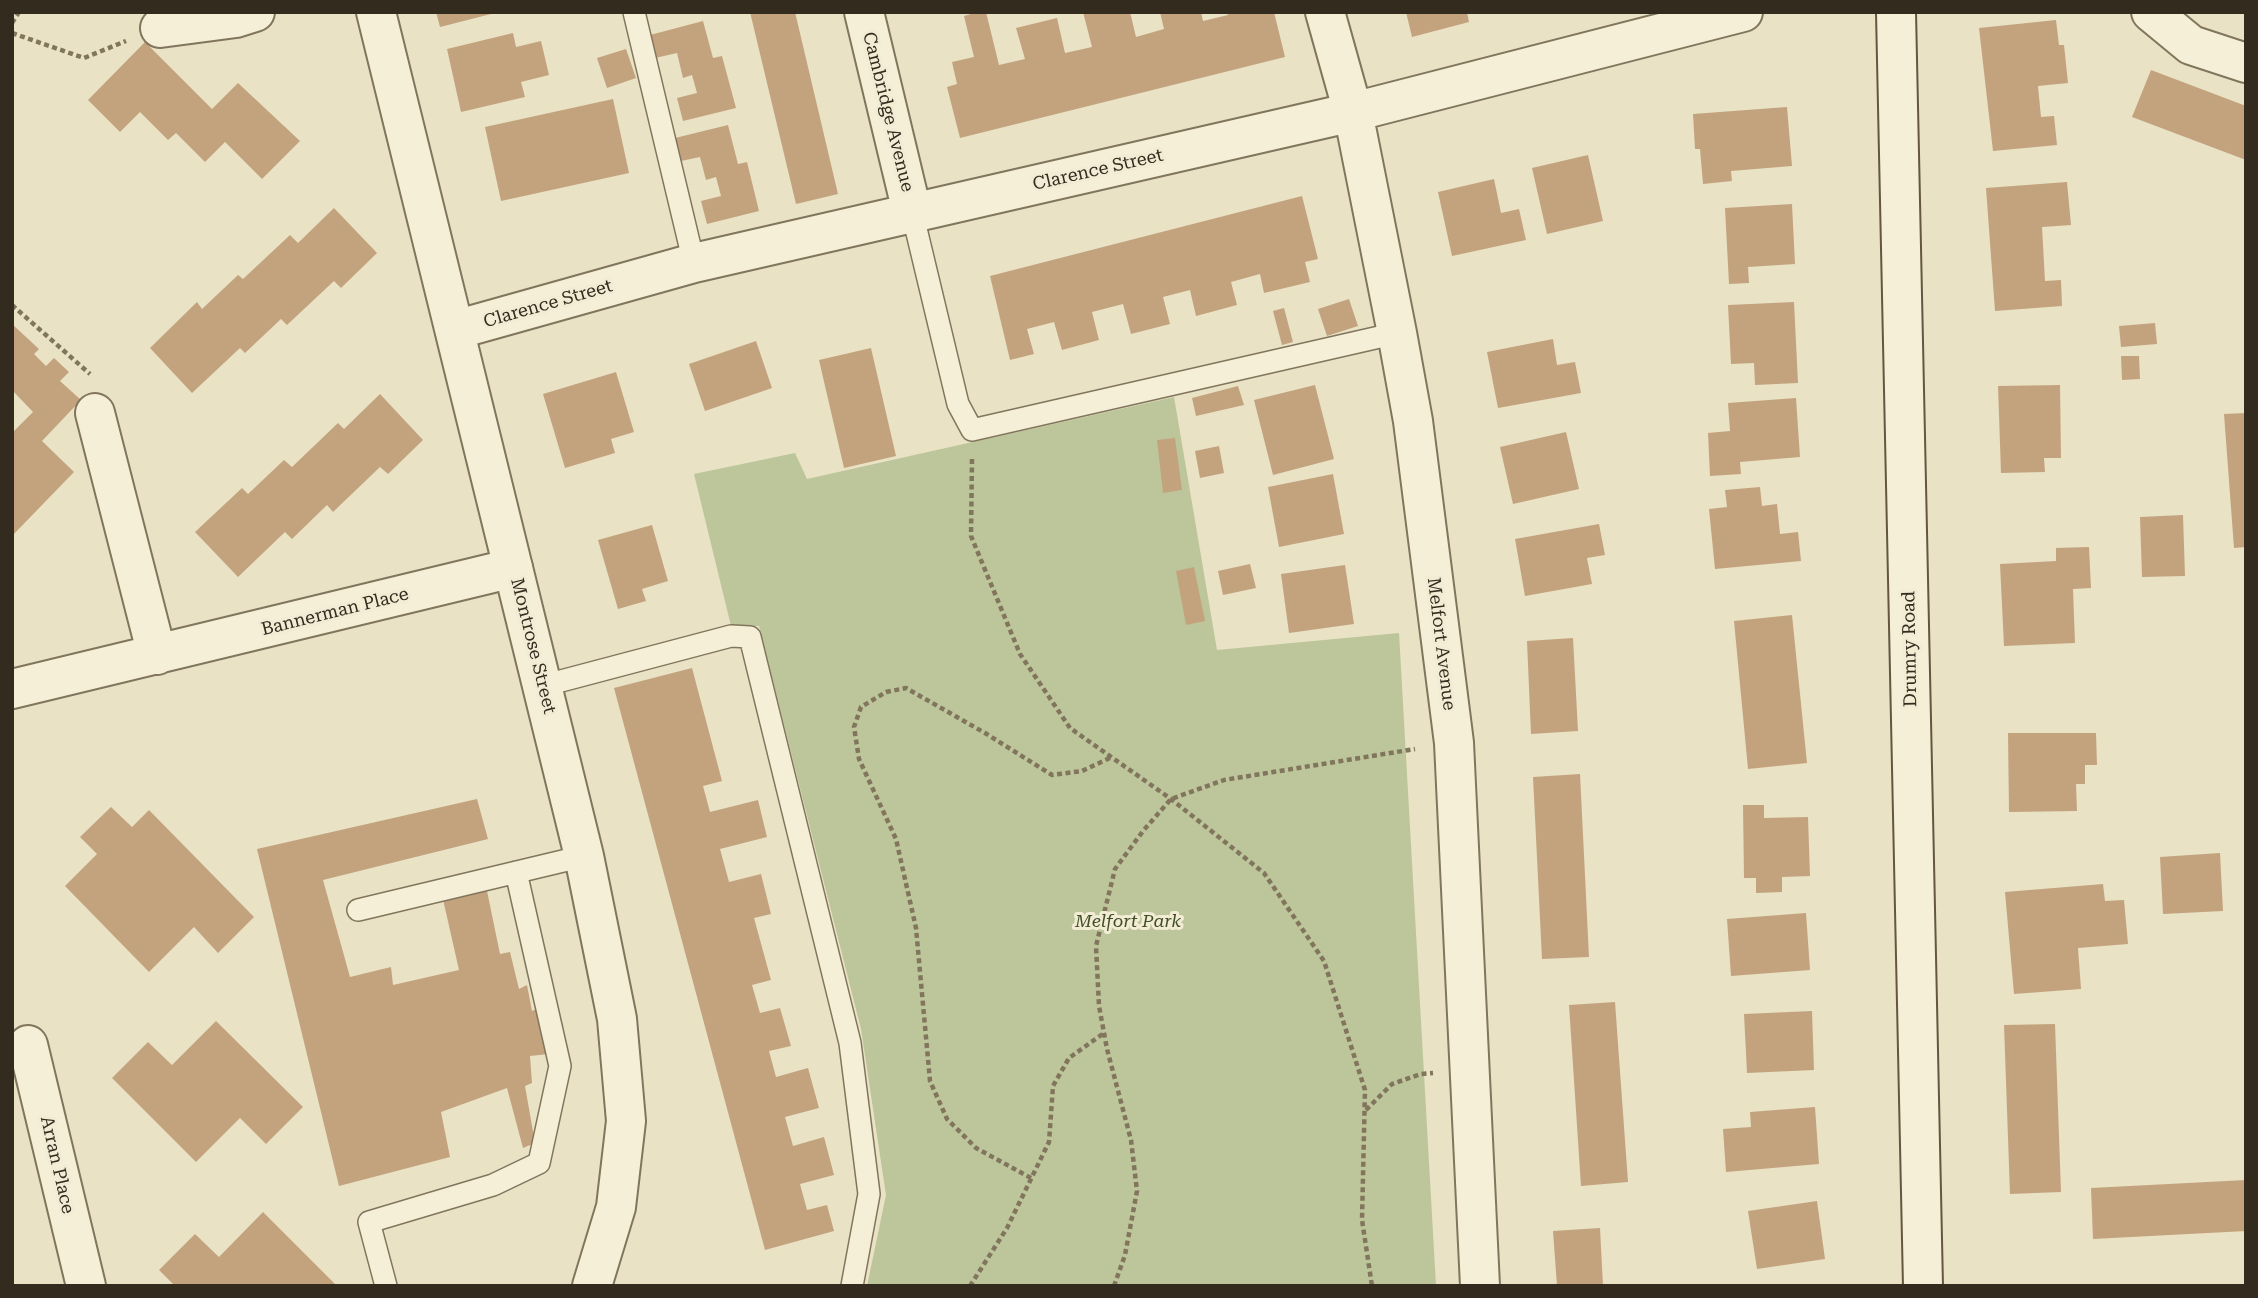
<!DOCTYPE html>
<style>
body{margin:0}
#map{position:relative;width:2258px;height:1298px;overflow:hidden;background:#e9e2c5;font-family:"Roboto Serif",serif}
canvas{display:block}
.frame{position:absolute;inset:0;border:14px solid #342b1f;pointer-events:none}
</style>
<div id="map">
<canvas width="2258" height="1298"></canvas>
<div class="frame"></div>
</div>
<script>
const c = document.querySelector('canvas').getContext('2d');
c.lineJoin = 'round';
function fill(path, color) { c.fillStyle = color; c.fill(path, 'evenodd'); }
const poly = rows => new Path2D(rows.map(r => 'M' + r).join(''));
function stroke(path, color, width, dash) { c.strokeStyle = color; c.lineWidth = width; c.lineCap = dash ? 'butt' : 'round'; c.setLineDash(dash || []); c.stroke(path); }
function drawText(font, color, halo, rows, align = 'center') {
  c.font = font + ' "Roboto Serif",serif'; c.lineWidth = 6; c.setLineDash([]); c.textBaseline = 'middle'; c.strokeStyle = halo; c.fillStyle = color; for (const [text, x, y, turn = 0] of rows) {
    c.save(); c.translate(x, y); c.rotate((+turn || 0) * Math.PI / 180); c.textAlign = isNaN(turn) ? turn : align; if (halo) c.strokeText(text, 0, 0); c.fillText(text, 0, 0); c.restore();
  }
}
fill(poly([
 [1174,397,1217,650,1399,633,1436,1286,867,1286,886,1195,861,1029,759,626,731,626,694,474,795,453,807,479]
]), '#bcc69a');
fill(poly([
 [436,12,495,12,495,13,440,27],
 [750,12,795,12,838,194,796,204],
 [978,12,986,12,999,65,1025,59,1016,28,1057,18,1065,53,1092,47,1083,12,1130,12,1136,37,1164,29,1160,12,1201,12,1203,21,1228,15,1227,12,1274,12,1285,57,960,138,947,87,957,84,952,62,974,57,964,16],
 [1406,12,1467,12,1469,22,1412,37],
 [2056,20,2059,45,2064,45,2068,83,2038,86,2041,117,2054,116,2057,145,1993,151,1979,28],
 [703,21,713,58,722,56,736,108,683,121,677,98,697,93,692,75,683,78,677,53,655,58,650,35],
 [513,33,516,47,541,41,549,75,521,82,525,97,461,112,447,49],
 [145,42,212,109,238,83,300,141,262,179,225,142,205,162,176,133,168,140,140,112,120,132,88,100],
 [626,49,636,78,607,88,597,58],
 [2151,70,2246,106,2246,160,2132,117],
 [613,99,629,173,501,201,485,127],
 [1787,107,1792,166,1731,171,1732,181,1703,184,1700,149,1695,149,1693,114],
 [728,125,738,164,747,162,759,211,707,224,701,201,721,196,716,177,706,180,700,157,681,161,675,138],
 [1588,155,1603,221,1547,234,1532,168],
 [1494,179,1501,213,1519,209,1526,240,1452,256,1438,192],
 [2067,182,2071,225,2042,227,2045,281,2061,280,2062,306,1995,311,1986,188],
 [1302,196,1318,259,1305,262,1310,282,1264,293,1260,274,1231,282,1237,305,1196,316,1190,290,1163,297,1170,324,1131,334,1123,304,1092,312,1099,340,1062,350,1054,322,1027,329,1034,354,1010,360,990,276],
 [1792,204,1795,264,1748,267,1749,283,1729,284,1725,208],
 [334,208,377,253,341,288,334,281,287,325,281,319,245,353,240,348,192,393,150,348,197,302,202,309,238,275,243,279,290,235,298,243],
 [1349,299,1358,326,1327,336,1318,309],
 [1794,302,1798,383,1755,385,1754,363,1731,364,1728,305],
 [1284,308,1293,342,1282,345,1273,311],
 [2155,323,2157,344,2121,347,2119,326],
 [12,324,39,349,34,354,46,366,54,358,69,372,60,381,81,400,42,441,74,472,12,536,12,433,33,412,12,390],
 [1553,339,1557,365,1575,362,1581,393,1498,408,1487,352],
 [756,341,772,388,705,411,689,364],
 [871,348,896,456,844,468,819,360],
 [2121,356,2139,356,2140,379,2122,380],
 [616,372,634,432,611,439,615,453,565,468,543,394],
 [1315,385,1334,459,1273,475,1254,400],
 [2060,385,2061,458,2044,458,2045,472,2001,473,1998,386],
 [1238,386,1244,405,1196,416,1192,398],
 [380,394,423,440,388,474,380,467,333,512,327,505,292,539,285,532,238,577,195,532,242,488,248,494,284,460,292,467,338,423,344,429],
 [1796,398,1800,457,1740,462,1741,474,1710,476,1708,433,1730,431,1728,403],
 [2246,413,2246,547,2234,548,2224,414],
 [1566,432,1579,489,1513,504,1500,447],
 [1175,438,1182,490,1163,493,1157,440],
 [1219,446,1224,473,1200,478,1195,451],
 [1333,474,1344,534,1279,547,1268,487],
 [1760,487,1762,506,1777,504,1780,534,1798,532,1801,561,1715,569,1709,509,1727,507,1725,490],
 [2183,515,2185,576,2142,577,2140,517],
 [1599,524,1605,555,1587,558,1592,584,1525,596,1515,539],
 [652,525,668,581,642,589,646,601,618,609,598,540],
 [2089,547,2091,588,2073,589,2075,643,2004,646,2000,564,2056,561,2056,548],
 [1250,564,1256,588,1223,595,1218,571],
 [1345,565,1354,624,1289,633,1281,574],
 [1194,567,1205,621,1186,625,1176,571],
 [1792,615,1807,763,1748,769,1734,621],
 [1573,638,1578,731,1531,734,1527,641],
 [692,668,722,781,703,786,710,812,758,800,767,837,720,849,729,882,761,874,771,914,754,918,771,980,752,985,760,1013,780,1008,791,1046,769,1051,776,1077,808,1068,819,1108,785,1117,793,1146,824,1137,834,1175,800,1184,807,1210,827,1205,834,1231,765,1250,614,688],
 [2008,733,2096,733,2097,765,2085,765,2085,784,2076,784,2077,811,2009,812],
 [1580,774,1589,957,1542,959,1533,777],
 [477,799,488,839,323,880,350,977,391,967,393,985,459,970,442,895,486,886,500,954,510,952,519,989,527,985,532,1011,541,1007,549,1054,530,1056,532,1083,525,1086,535,1143,523,1148,507,1088,441,1112,450,1157,339,1186,257,849],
 [1743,805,1764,805,1764,818,1808,817,1810,876,1782,877,1782,892,1756,893,1756,878,1744,878],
 [111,807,132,827,149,810,254,917,218,953,194,927,149,972,65,886,97,854,80,837],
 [2220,853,2223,911,2163,914,2160,857],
 [2103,884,2105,901,2124,900,2128,944,2078,948,2081,989,2014,994,2005,892],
 [1806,913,1810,970,1731,976,1727,919],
 [1615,1002,1628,1182,1581,1186,1569,1005],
 [1812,1011,1814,1070,1747,1073,1744,1014],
 [216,1021,303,1107,266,1144,240,1118,196,1162,112,1078,148,1042,172,1065],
 [2055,1024,2061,1192,2010,1194,2004,1025],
 [1815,1107,1819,1164,1726,1172,1723,1129,1751,1127,1750,1112],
 [2246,1180,2246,1231,2093,1239,2091,1188],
 [1817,1201,1825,1259,1757,1269,1748,1211],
 [263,1212,337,1286,175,1286,159,1270,195,1234,219,1257],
 [1600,1228,1603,1286,1557,1286,1553,1231]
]), '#c3a37e');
const service = poly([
 [634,12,694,263],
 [912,212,958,404,972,430,1397,333],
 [542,686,731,636,750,637,850,1043,869,1194,852,1286],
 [358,910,584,856],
 [386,1286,369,1222,493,1185,539,1163,560,1066,516,872]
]);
const minor = poly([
 [864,12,912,212],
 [1325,12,1353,112,1397,333,1413,421,1454,743,1480,1286],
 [2151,12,2191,45,2246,63],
 [160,28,236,18,255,12],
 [455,330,694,263,1353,112,1743,12],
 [95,413,157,655],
 [12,689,513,568],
 [28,1045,86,1286]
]);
const tertiary = poly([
 [376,12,584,856,617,1019,626,1121,616,1207,592,1286]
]);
const secondary = poly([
 [1896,12,1923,1286]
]);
stroke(service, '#82755d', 24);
stroke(minor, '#82755d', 42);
stroke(tertiary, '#82755d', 42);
stroke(secondary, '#645640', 42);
stroke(poly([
 [12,23,19,12],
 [12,33,84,58,126,41],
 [12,305,90,374],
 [972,459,971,536,1020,654,1070,728,1171,799,1264,873,1324,961,1365,1090,1362,1220,1372,1286],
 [1366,1110,1392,1084,1421,1074,1433,1073],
 [1031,1178,976,1148,947,1119,930,1081,916,928,896,839,859,759,854,727,861,707,886,692,906,688,985,733,1052,775,1082,771,1112,757],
 [970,1286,1007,1228,1049,1142,1053,1086,1069,1058,1104,1033],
 [1114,1286,1125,1255,1137,1191,1131,1140,1107,1049,1099,1006,1096,946,1115,869,1143,831,1171,799,1224,780,1415,749]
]), '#82755d', 4.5, [5, 3.5]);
stroke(service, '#f5efd7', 21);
stroke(minor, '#f5efd7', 38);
stroke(tertiary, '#f5efd7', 38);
stroke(secondary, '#f5efd7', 38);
drawText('18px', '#342b1f', '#f1ecd3', [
 ["Cambridge Avenue",888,112,76],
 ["Clarence Street",1098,170,-13],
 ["Clarence Street",548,304,-16],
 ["Bannerman Place",335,612,-14],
 ["Melfort Avenue",1441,644,83],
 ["Montrose Street",533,646,76],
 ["Drumry Road",1910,649,-91],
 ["Arran Place",57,1165,77]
]);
drawText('italic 18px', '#404e28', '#f1ecd3', [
 ["Melfort Park",1128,922]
]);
</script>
